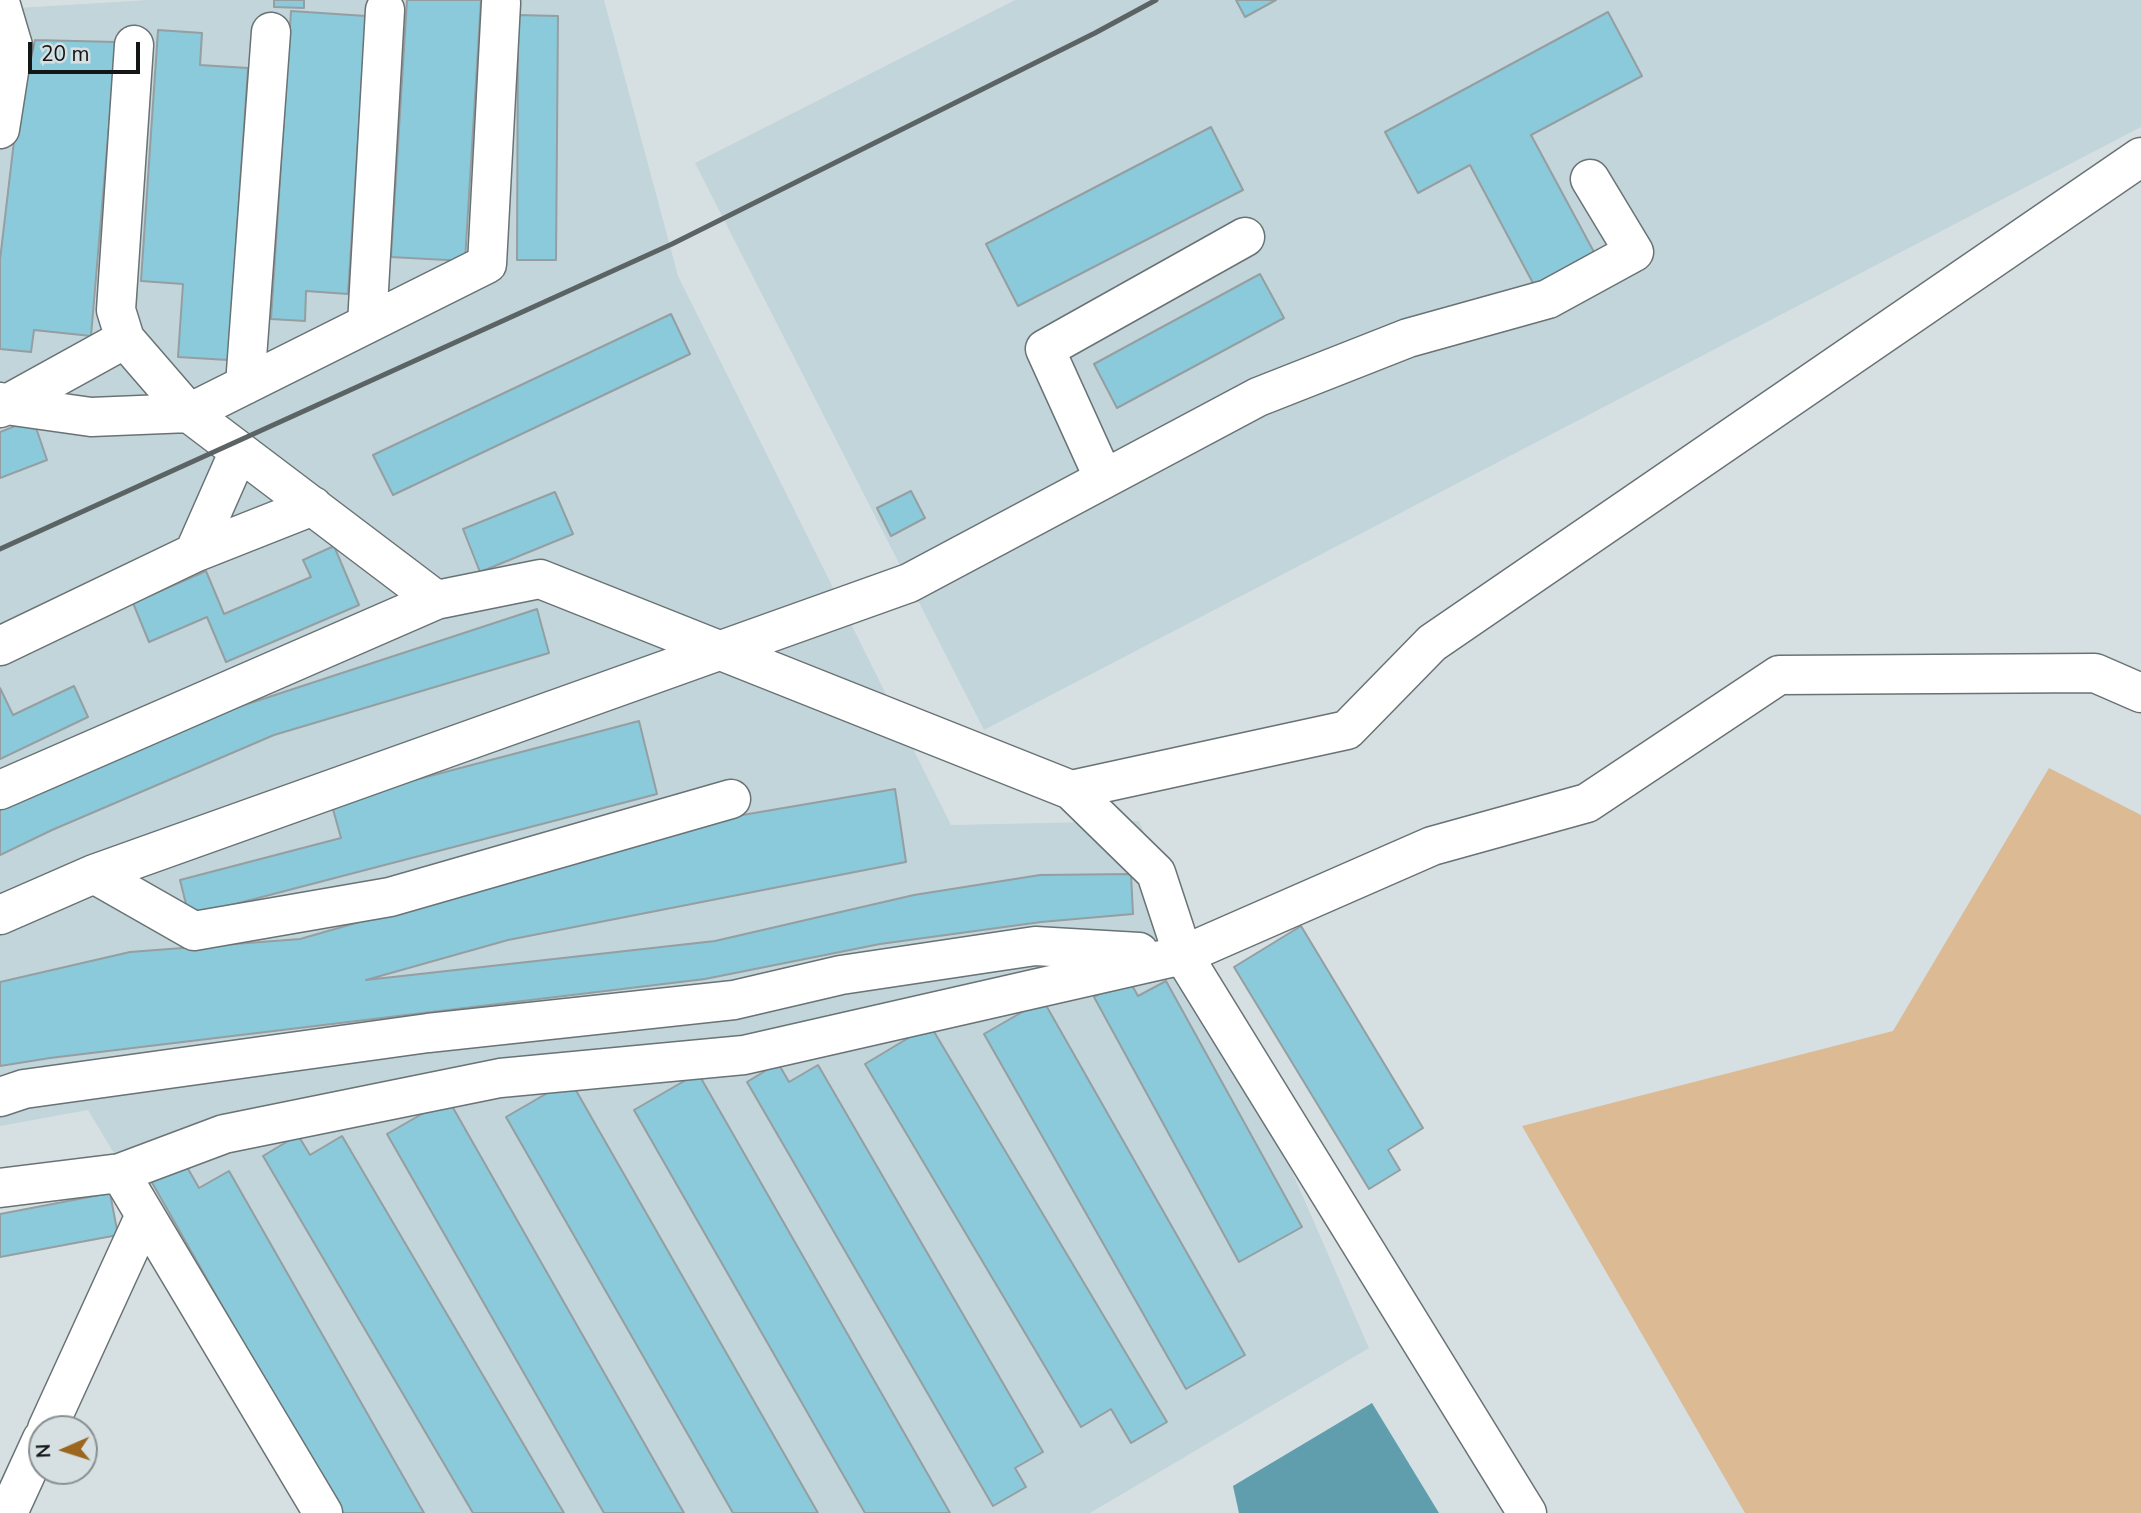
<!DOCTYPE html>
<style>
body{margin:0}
#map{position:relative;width:2141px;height:1513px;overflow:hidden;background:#d6e0e3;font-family:"Nunito Sans",sans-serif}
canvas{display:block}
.north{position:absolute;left:28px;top:1415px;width:70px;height:70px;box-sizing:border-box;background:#d6e0e3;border:2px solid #888f91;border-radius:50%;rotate:267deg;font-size:19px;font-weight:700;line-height:28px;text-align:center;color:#121616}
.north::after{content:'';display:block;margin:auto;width:24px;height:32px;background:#9b671e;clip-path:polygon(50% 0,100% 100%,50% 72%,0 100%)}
.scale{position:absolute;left:28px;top:42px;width:112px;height:32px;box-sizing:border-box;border:4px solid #121616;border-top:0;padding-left:9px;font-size:21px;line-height:24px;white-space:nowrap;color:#121616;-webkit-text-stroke:5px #d6e0e3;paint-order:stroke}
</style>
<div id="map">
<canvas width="2141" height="1513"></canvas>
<div class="north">N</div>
<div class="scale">20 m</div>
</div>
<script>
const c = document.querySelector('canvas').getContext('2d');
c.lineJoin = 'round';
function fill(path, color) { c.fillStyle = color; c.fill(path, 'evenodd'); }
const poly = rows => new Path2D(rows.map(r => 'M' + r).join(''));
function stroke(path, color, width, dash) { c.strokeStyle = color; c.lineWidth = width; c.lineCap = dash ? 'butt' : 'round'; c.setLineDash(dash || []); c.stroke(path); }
fill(poly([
 [149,0,604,0,678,276,951,825,1139,821,1369,1348,1090,1513,330,1513,88,1110,0,1126,0,9],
 [1015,0,2141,0,2141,127,984,730,695,163]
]), '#c2d5da');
fill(poly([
 [2049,768,2141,815,2141,1513,1745,1513,1522,1126,1893,1031]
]), '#dbba94');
fill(poly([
 [1372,1403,1439,1513,1239,1513,1233,1486]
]), '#609dad');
const building = poly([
 [274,0,304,0,304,8,274,7,274,0],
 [407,0,481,0,465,261,391,257,407,0],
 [1236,0,1276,0,1245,17,1236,0],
 [291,11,366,16,348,294,306,291,305,321,271,319,291,11],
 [1608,12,1642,76,1531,135,1594,252,1534,285,1470,165,1418,193,1385,132,1608,12],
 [518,15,558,16,556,260,517,260,518,15],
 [158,30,202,33,200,65,248,68,228,360,178,357,183,284,141,281,158,30],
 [35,40,116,42,91,336,34,330,31,352,0,349,0,260,14,141,35,40],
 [1211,127,1243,190,1018,306,986,244,1211,127],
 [1260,274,1284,318,1117,408,1094,364,1260,274],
 [671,314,690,354,393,495,373,455,671,314],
 [33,419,47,460,0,478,0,432,33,419],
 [911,491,925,518,891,536,877,508,911,491],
 [555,492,573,534,480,572,463,529,555,492],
 [334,546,359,605,226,662,207,617,149,642,133,603,206,571,224,614,311,577,303,560,334,546],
 [537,609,549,653,274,735,52,830,0,855,0,806,217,714,537,609],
 [74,686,88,717,0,759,0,688,13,715,74,686],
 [639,721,657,794,189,916,180,880,341,838,331,802,639,721],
 [895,789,906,862,508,940,366,980,715,941,914,895,1040,875,1131,874,1133,914,1041,922,880,944,705,979,50,1058,0,1066,0,982,130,952,300,939,719,819,895,789],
 [1301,926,1423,1128,1388,1150,1400,1170,1369,1189,1234,967,1301,926],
 [1128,978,1138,996,1166,981,1302,1227,1239,1262,1094,997,1128,978],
 [1043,1000,1245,1355,1186,1389,984,1034,1043,1000],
 [930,1025,1167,1422,1131,1443,1111,1409,1081,1427,865,1064,930,1025],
 [778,1063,789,1082,818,1065,1043,1452,1015,1468,1026,1487,993,1506,747,1082,778,1063],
 [698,1073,950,1513,865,1513,634,1110,698,1073],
 [570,1080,818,1513,733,1513,506,1117,570,1080],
 [448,1099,684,1513,604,1513,387,1134,448,1099],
 [298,1135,310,1155,342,1136,564,1513,473,1513,263,1156,298,1135],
 [183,1160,199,1188,229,1171,424,1513,340,1513,150,1179,183,1160],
 [110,1193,118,1235,0,1257,0,1214,110,1193]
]);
fill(building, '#8bcadb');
stroke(building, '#959ea1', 2);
const minor = poly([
 [0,2,13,46,0,129],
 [134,45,116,310,125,339,189,413,487,264,501,3],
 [367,324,385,10],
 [245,385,271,32],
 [0,402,6,405,91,417,189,413,436,600,540,579,1071,790,1156,873,1183,955,1432,846,1587,803,1779,675,2095,673,2141,693],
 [0,408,125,339],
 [1104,479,1045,349,1245,237],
 [194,553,239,451],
 [0,646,194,553,313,506],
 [0,790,436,600],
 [1071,790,1347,730,1432,643,2141,157],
 [94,874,194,931,390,897,731,799],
 [0,915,94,874,909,583,1258,397,1408,338,1548,299,1634,252,1590,179],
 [0,1097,24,1089,428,1033,734,1000,841,975,1035,946,1139,952],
 [120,1173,323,1513],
 [0,1188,120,1173,224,1134,500,1078,744,1055,1183,955,1527,1513],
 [47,1429,145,1215],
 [8,1513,42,1439]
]);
stroke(minor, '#697274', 41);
stroke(minor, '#fff', 38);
stroke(poly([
 [0,549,672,244,1095,33,1156,0]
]), '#5c6364', 5);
</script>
